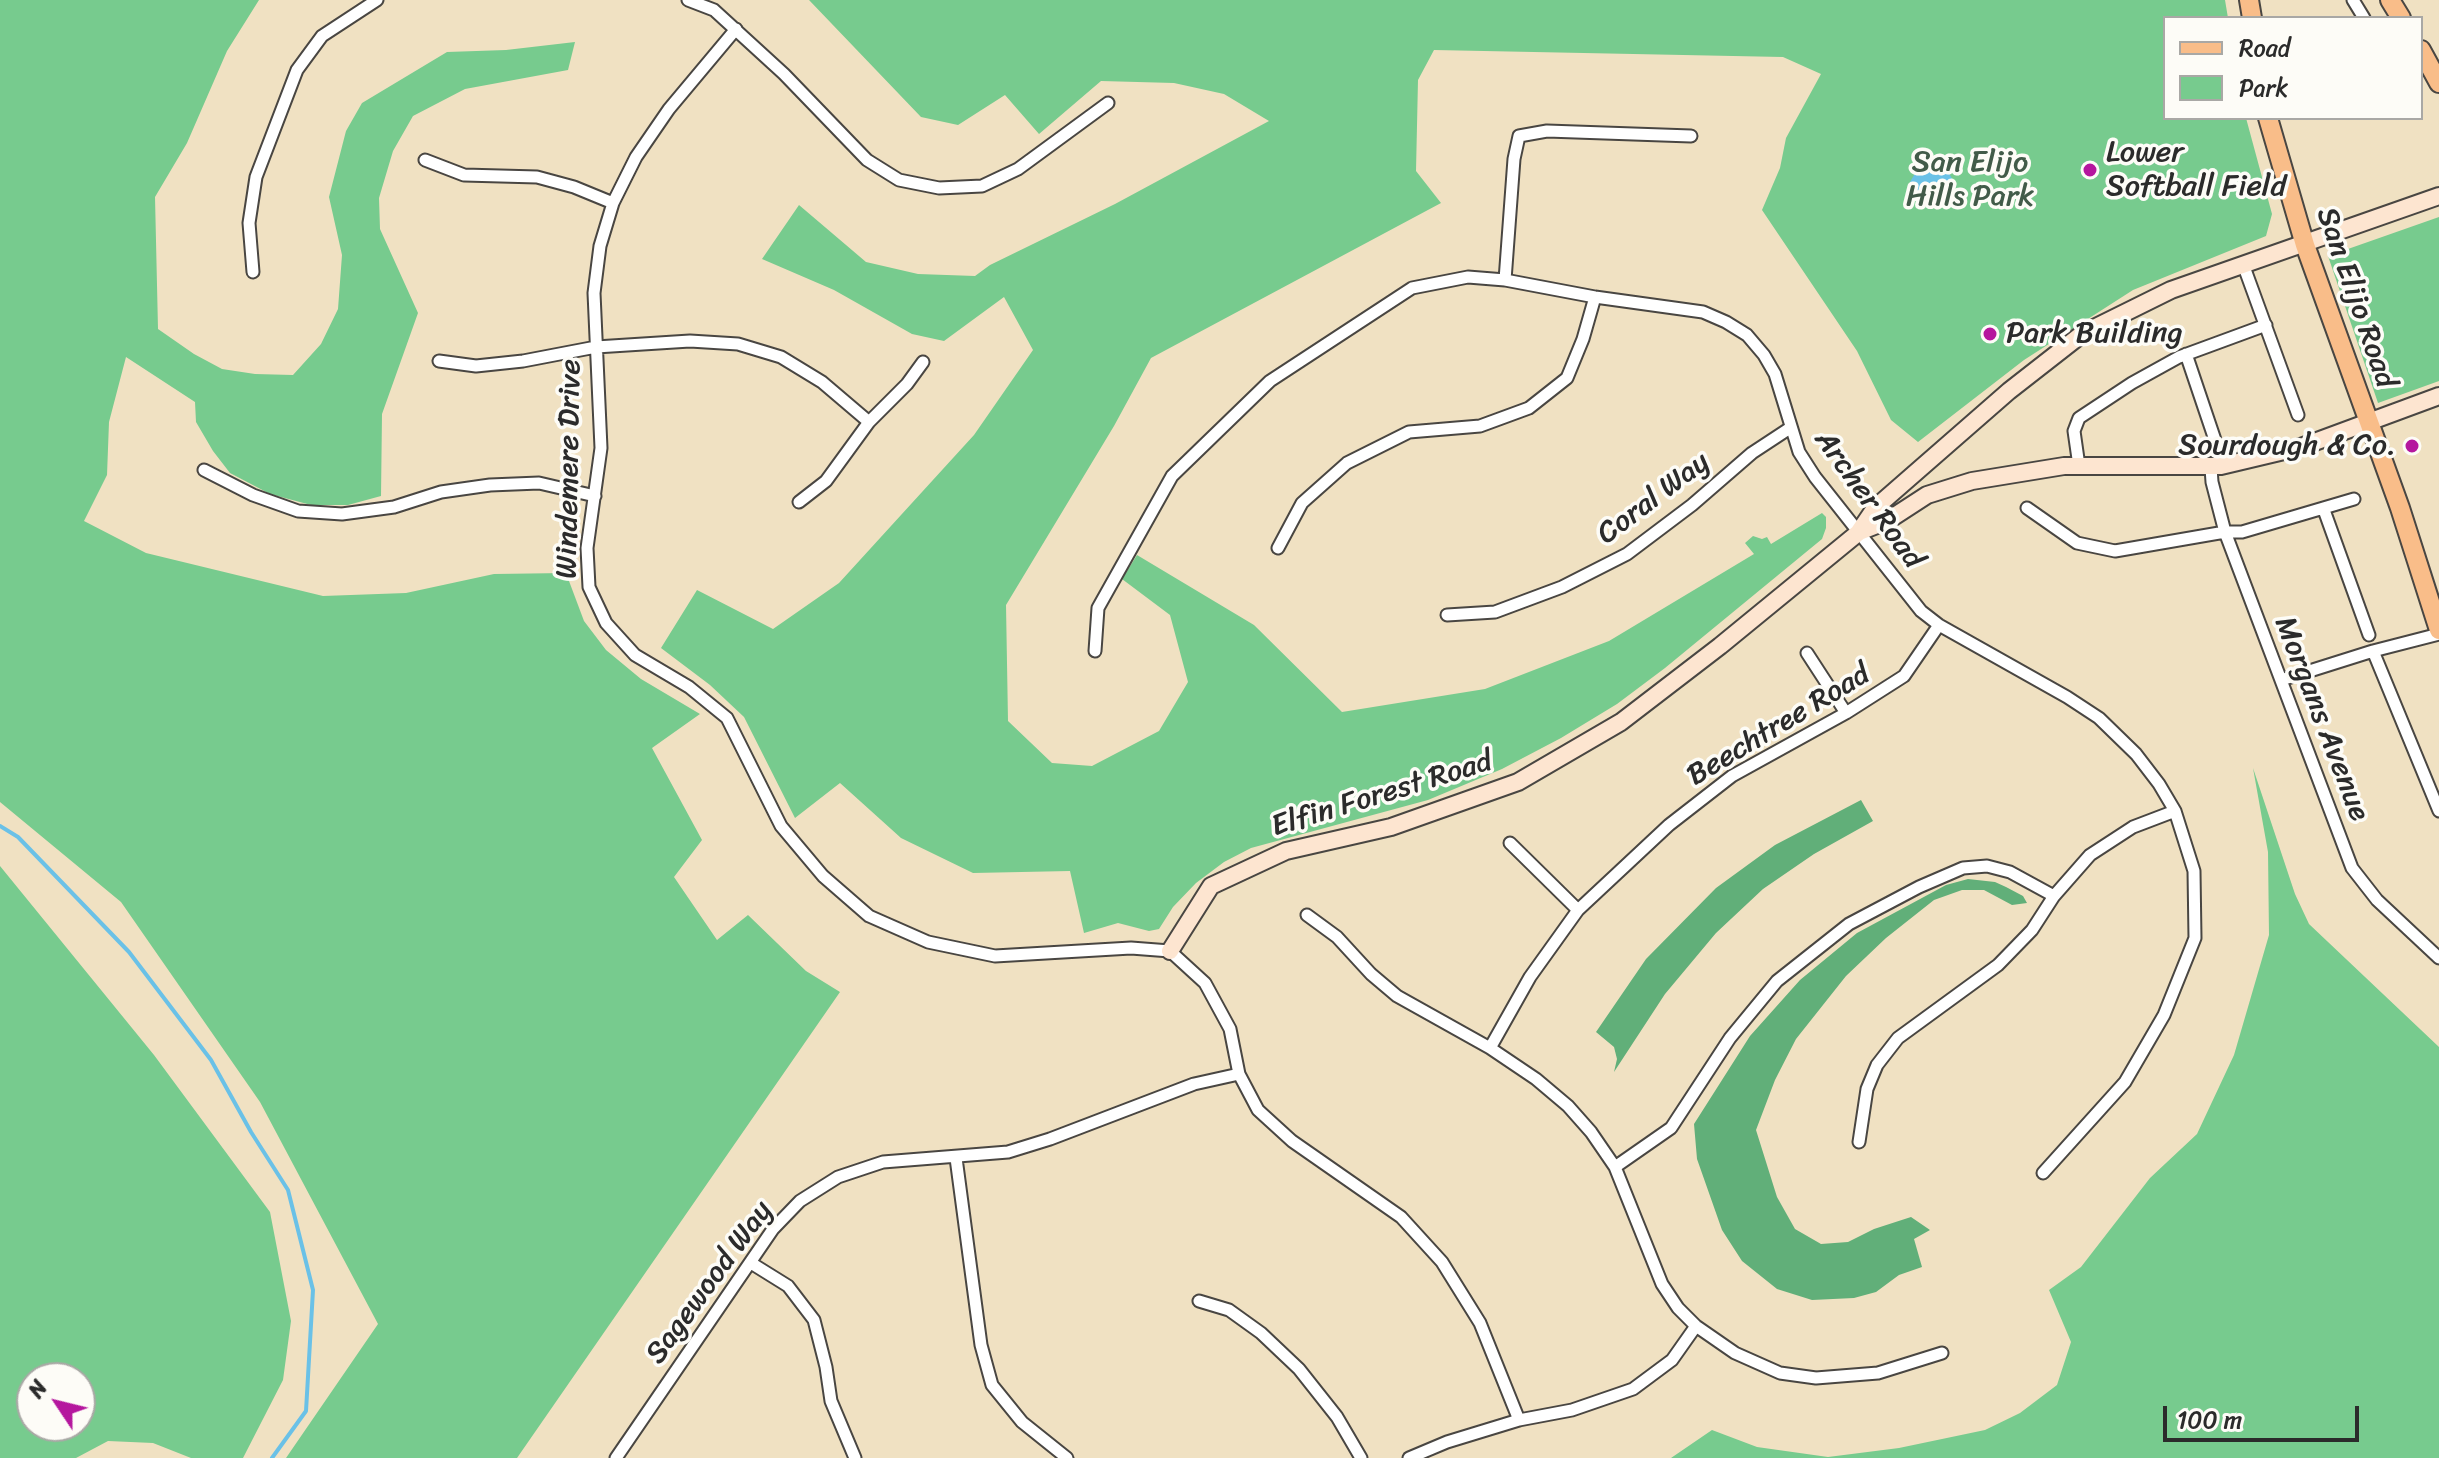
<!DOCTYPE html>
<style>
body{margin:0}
#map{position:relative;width:2439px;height:1458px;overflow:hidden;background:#f0e1c2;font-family:Sriracha,sans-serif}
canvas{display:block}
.legend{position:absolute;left:2163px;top:16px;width:260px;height:104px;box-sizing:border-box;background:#fdfcf7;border:2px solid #a9a8a5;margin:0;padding:10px 14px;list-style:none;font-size:24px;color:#2b2b2b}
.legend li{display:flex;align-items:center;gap:16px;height:40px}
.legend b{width:40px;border:2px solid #a9a8a5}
.north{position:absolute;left:16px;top:1362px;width:80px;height:80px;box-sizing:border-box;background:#fdfcf7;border:2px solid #a9a8a5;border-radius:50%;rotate:305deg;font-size:22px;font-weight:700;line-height:32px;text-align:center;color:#2b2b2b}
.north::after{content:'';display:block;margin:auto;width:28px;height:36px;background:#b5179e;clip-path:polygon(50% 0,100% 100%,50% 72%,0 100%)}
.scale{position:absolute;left:2163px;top:1406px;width:196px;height:36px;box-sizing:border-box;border:4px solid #2b2b2b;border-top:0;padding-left:10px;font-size:24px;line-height:28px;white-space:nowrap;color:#2b2b2b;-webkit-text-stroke:6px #fdfcf7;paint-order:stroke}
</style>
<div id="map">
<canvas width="2439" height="1458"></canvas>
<ul class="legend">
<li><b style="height:10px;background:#f9bd89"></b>Road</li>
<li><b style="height:22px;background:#77cb8e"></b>Park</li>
</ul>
<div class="north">N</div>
<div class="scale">100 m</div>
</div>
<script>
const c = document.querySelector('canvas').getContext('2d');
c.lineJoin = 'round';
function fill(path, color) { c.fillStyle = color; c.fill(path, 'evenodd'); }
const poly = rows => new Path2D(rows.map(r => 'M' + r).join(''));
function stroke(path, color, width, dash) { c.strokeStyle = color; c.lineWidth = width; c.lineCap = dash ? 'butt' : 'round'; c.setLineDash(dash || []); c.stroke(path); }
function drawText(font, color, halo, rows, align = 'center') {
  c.font = font + ' Sriracha,sans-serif'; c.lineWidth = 7; c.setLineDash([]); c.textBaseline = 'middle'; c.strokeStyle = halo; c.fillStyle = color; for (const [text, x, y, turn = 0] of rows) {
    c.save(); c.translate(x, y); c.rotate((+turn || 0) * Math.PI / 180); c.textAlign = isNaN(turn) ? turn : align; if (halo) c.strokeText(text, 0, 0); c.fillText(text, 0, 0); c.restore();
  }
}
fill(poly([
 [0,0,259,0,227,51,187,143,155,197,158,329,194,354,222,369,255,374,293,375,321,344,338,309,342,255,329,197,346,131,362,103,447,52,506,50,575,42,568,70,465,89,413,116,393,151,379,198,380,229,418,313,382,414,381,496,348,505,311,505,270,494,230,473,213,451,196,422,195,402,126,357,109,422,107,475,84,521,146,553,323,596,406,593,494,574,566,573,584,621,606,650,641,679,700,714,652,748,702,840,674,877,717,940,748,915,806,971,840,992,517,1458,286,1458,378,1324,260,1102,121,902,0,802],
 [809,0,2225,0,2228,18,2165,18,2165,118,2246,118,2272,214,2266,236,2133,290,2024,360,1918,442,1891,420,1857,351,1762,210,1780,168,1786,138,1821,74,1783,57,1434,50,1418,80,1416,171,1441,203,1151,358,1114,426,1006,605,1008,721,1052,763,1092,766,1159,731,1188,682,1170,615,1122,579,1137,555,1254,625,1342,712,1485,689,1609,641,1754,554,1745,543,1753,536,1762,539,1767,537,1771,544,1822,513,1826,517,1826,528,1822,539,1665,668,1617,704,1561,738,1502,769,1428,800,1251,848,1224,862,1196,883,1173,907,1159,929,1149,931,1118,923,1084,933,1070,871,973,873,901,838,840,783,795,818,744,717,710,685,661,648,697,590,773,629,839,583,974,435,1033,350,1004,297,944,341,912,334,834,290,762,259,799,205,866,262,918,274,975,276,990,265,1115,204,1269,121,1224,94,1174,83,1101,81,1039,134,1005,95,958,125,921,117],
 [2439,217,2439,381,2378,403,2328,256],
 [2253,768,2295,894,2309,924,2439,1047,2439,1458,1671,1458,1712,1430,1757,1447,1828,1457,1899,1448,1985,1430,2020,1413,2057,1385,2071,1342,2049,1290,2081,1267,2150,1178,2197,1134,2234,1055,2269,935,2268,852],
 [0,866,154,1055,270,1212,291,1321,283,1380,243,1458,191,1458,153,1443,108,1441,76,1458,0,1458],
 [32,1378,80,1378,80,1426,32,1426]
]), '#77cb8e');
fill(poly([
 [1861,800,1873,821,1814,854,1763,889,1716,933,1665,994,1614,1072,1617,1059,1614,1047,1596,1032,1646,959,1716,888,1775,845],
 [1968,879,1995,882,2006,887,2023,896,2027,903,2012,905,1984,890,1962,890,1934,900,1886,938,1846,976,1796,1039,1775,1080,1756,1130,1777,1197,1795,1229,1821,1244,1848,1242,1874,1229,1911,1217,1930,1230,1914,1239,1922,1267,1899,1275,1876,1292,1854,1298,1812,1300,1777,1289,1742,1261,1722,1230,1697,1159,1694,1124,1750,1036,1800,980,1857,933,1946,885]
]), '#61af79');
fill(poly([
 [1928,163,1937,163,1946,168,1954,182,1942,204,1914,190,1910,182,1917,170]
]), '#6ac1e7');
stroke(poly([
 [0,826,18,837,129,952,211,1060,251,1132,288,1190,313,1290,306,1411,272,1458]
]), '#6ac1e7', 4);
const street = poly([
 [688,0,714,10,784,74,867,160,899,180,939,188,982,186,1018,169,1108,103],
 [2353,0,2364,18],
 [736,29,669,109,636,157,613,203,600,246,594,293,601,448,587,548,589,587,606,623,635,655,689,687,727,718,781,826,823,876,869,916,928,942,995,956,1131,948,1170,951,1205,983,1230,1029,1239,1074,1258,1110,1292,1141,1401,1217,1442,1262,1480,1323,1519,1420],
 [425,160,464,175,537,177,574,187,613,203],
 [2243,264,2298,415],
 [253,272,249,223,256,177,297,70,322,36,377,0],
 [1505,280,1514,159,1519,136,1547,131,1691,136],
 [2186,354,2215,440],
 [439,361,476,366,523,361,596,347,690,341,738,344,781,357,822,382,869,422],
 [2079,466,2074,431,2079,418,2132,383,2179,357,2266,325],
 [2211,468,2212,482,2225,532,2352,868,2377,900,2439,958],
 [204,470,253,495,298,511,342,514,394,507,441,492,490,485,539,483,595,496],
 [799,502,826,481,869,422,907,384,923,362],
 [2027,508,2077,543,2115,551,2225,532,2242,532,2354,499],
 [2324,510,2369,635],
 [1278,548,1302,503,1347,463,1409,432,1480,426,1529,408,1567,378,1583,339,1595,297],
 [1447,615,1495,612,1562,587,1627,554,1692,505,1752,453,1790,428],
 [1095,651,1098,608,1172,476,1270,381,1412,288,1468,277,1505,280,1595,297,1703,312,1726,322,1747,335,1764,355,1775,374,1799,452,1815,477,1921,611,1939,625,2067,697,2099,718,2136,754,2159,784,2175,811,2194,871,2195,938,2164,1015,2125,1082,2043,1173],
 [2373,651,2439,811],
 [1807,653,1846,713],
 [2281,680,2373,651,2439,634],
 [1510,843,1578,910],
 [1307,915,1337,937,1371,974,1397,996,1490,1048,1536,1079,1568,1106,1591,1132,1615,1167,1662,1284,1678,1308,1696,1326,1735,1353,1780,1373,1816,1378,1878,1373,1942,1353],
 [1490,1048,1530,977,1578,910,1669,825,1732,776,1846,713,1904,676,1939,625],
 [1859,1142,1867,1089,1877,1065,1898,1038,1998,965,2032,930,2054,896,2090,855,2133,827,2175,811],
 [956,1158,981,1345,992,1385,1022,1422,1067,1458],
 [1615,1167,1671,1128,1730,1038,1777,981,1849,924,1919,887,1963,868,1987,866,2010,872,2054,896],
 [751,1263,788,1286,814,1320,826,1367,831,1401,855,1458],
 [1199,1301,1229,1310,1261,1333,1299,1369,1337,1417,1361,1458],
 [616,1458,773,1229,800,1201,838,1177,883,1162,1008,1152,1050,1139,1194,1084,1239,1074],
 [1409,1458,1447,1442,1519,1420,1572,1410,1633,1389,1672,1360,1696,1326]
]);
const secondary = poly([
 [1859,532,1887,521,1927,495,1972,481,2064,466,2221,466,2301,447,2439,396],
 [1170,951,1211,886,1286,851,1391,827,1518,782,1621,722,1720,646,1858,533,1875,508,2009,391,2082,334,2171,290,2439,196]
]);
const primary = poly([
 [2249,0,2252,18],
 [2390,0,2401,18],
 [2421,50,2439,83],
 [2268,118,2305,245,2400,508,2439,630]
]);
stroke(street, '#494642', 15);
stroke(secondary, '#494642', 20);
stroke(primary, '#494642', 22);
stroke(street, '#fff', 11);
stroke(secondary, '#fde5d0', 16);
stroke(primary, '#f9bd89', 18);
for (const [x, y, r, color] of [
 [2090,170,8,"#b5179e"],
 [1990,334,8,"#b5179e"],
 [2412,446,8,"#b5179e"]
]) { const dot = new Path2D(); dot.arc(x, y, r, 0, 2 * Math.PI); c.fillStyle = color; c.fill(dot); stroke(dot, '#fdfcf7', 3); }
drawText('30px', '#2b2b2b', '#fdfcf7', [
 ["Lower",2106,153],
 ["Softball Field",2106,187],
 ["Park Building",2006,334],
 ["Sourdough & Co.",2396,446,"right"]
], 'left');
drawText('30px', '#425b49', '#fdfcf7', [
 ["San Elijo",1970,163],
 ["Hills Park",1970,197]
]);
drawText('30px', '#2b2b2b', '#fdfcf7', [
 ["San Elijo Road",2355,298,71],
 ["Windemere Drive",570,469,-89],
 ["Coral Way",1654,499,-37],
 ["Archer Road",1868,500,54],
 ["Morgans Avenue",2321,719,69],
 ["Beechtree Road",1779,726,-31],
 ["Elfin Forest Road",1382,795,-17],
 ["Sagewood Way",710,1283,-54]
]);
</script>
